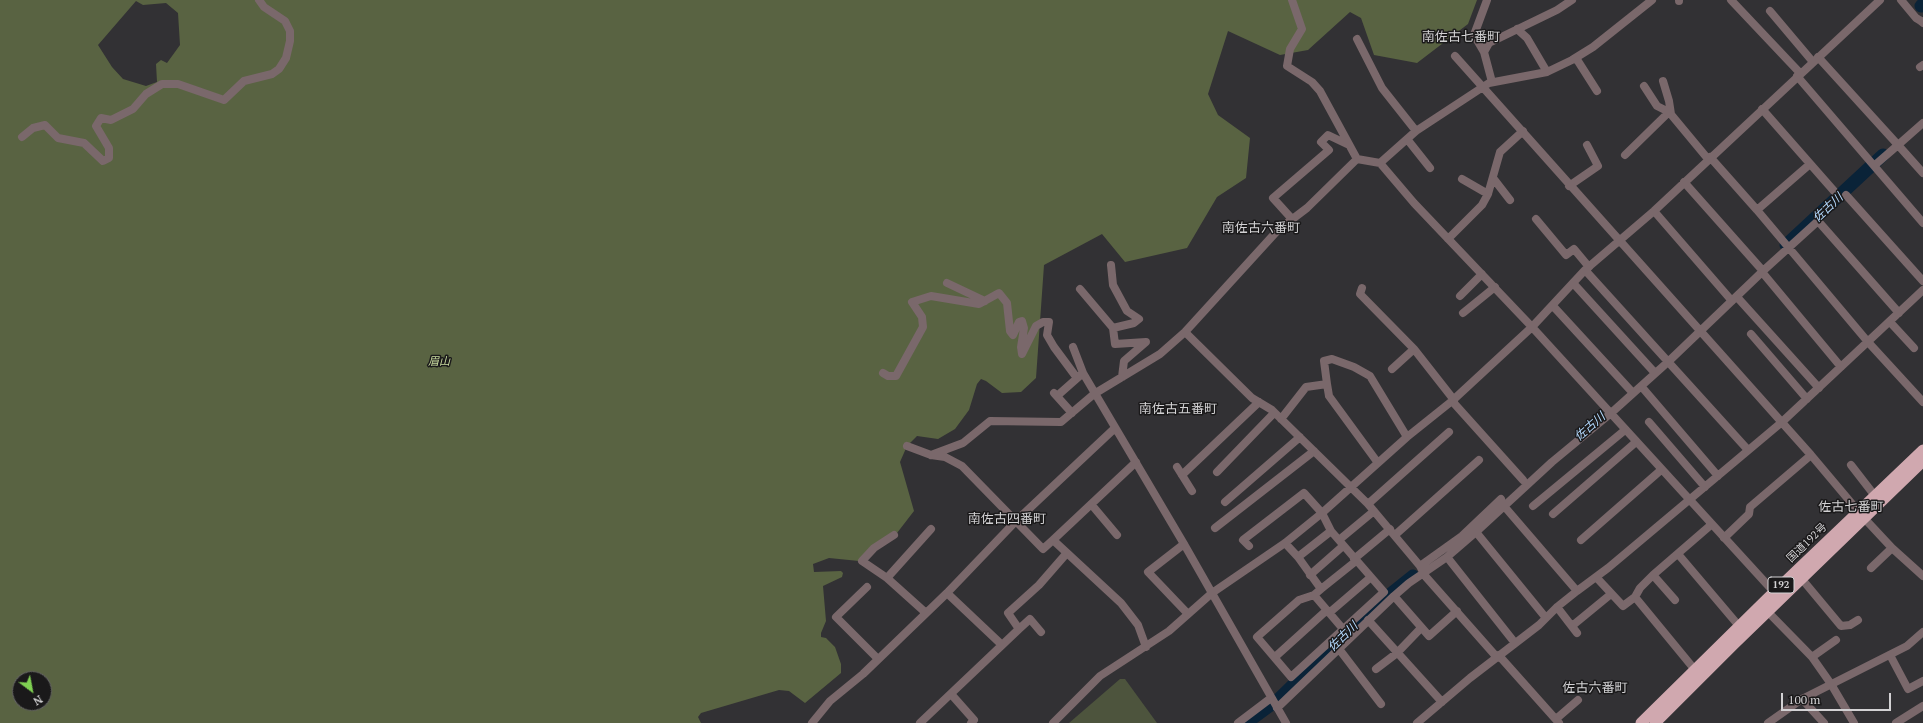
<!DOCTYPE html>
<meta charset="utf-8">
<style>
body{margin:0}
#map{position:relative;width:1923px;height:723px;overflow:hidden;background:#323134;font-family:"PT Serif",serif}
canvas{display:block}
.north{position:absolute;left:12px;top:671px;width:40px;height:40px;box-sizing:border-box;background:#1a191a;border:1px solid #646364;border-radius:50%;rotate:148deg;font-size:11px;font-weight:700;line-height:16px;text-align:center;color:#d3d2d4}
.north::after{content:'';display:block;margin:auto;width:14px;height:18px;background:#7fd052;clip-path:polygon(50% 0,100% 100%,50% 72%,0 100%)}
.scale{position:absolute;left:1781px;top:693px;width:110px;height:18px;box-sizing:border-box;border:2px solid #d3d2d4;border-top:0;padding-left:5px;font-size:12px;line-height:14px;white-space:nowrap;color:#d3d2d4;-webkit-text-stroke:3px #1a191a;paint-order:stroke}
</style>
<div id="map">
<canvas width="1923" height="723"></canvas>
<div class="north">N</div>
<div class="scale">100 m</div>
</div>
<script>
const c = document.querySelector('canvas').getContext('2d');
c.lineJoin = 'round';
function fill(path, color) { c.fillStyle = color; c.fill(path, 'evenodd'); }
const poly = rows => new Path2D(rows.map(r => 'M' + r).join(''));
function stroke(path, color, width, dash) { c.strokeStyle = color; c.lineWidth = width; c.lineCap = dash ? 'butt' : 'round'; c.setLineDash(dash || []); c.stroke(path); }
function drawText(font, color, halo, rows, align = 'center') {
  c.font = font + ' "PT Serif","Noto Sans JP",serif'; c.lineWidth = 3; c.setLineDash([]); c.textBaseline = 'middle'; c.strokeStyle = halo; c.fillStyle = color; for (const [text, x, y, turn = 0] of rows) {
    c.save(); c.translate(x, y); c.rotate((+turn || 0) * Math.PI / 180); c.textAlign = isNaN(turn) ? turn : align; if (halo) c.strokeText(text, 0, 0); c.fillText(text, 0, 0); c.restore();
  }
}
fill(poly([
 [1120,679,1125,679,1157,723,1069,723]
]), '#4d543d');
fill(poly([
 [0,0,1477,0,1468,24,1417,63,1374,55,1361,18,1350,12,1308,50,1280,55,1228,31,1208,94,1218,115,1250,138,1246,178,1217,197,1187,248,1125,262,1102,234,1044,265,1036,378,1021,392,1002,393,986,381,981,379,977,384,969,410,955,429,938,439,917,436,907,446,900,462,914,511,897,533,859,561,829,558,813,564,814,572,841,571,843,573,842,577,823,586,826,621,821,633,821,637,826,638,835,647,841,664,841,673,805,703,789,691,779,690,701,713,698,717,701,723,0,723],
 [136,1,143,5,166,3,178,13,180,45,167,63,161,60,156,64,157,82,146,86,123,79,112,67,98,45],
 [20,679,44,679,44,703,20,703]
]), '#596342');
stroke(poly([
 [1921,6,1923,4],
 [1786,245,1883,155],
 [1246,723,1280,698,1368,612,1413,576]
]), '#0a2338', 13);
stroke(poly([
 [1292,0,1302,29,1290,49,1287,66,1312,82,1320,91,1357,159],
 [1487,0,1474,35,1484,52,1492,82],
 [1679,0,1679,1],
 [1731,0,1800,73],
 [1901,0,1916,18,1921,21],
 [1770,11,1813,62],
 [1517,29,1527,38,1547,72],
 [1357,39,1382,88,1416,131],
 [1484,52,1489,43,1557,10,1572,0],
 [1455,56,1811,455,1864,518,1892,548,1923,576],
 [1818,57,1898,145,1875,165],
 [1576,58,1597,91],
 [1920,67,1923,65],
 [1797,76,1923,223],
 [1663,81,1669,101,1671,114],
 [1644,86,1657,106,1669,112],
 [1762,109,1834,191],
 [1923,123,1898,145,1923,173],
 [22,137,33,128,45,125,58,138,84,143,103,161,109,158,109,148,96,126,101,118,111,120,133,109,146,94,162,84,178,84,224,100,244,81,272,74,279,69,286,58,290,41,290,31,285,21,264,7,259,0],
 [1407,139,1430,168],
 [1625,155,1669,112,1708,159],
 [1710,157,1757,210,1868,342,1923,402],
 [1380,163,1414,203,1532,327,1774,592],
 [1493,178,1510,200],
 [1462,179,1488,194],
 [1684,182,1763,271],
 [1569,186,1598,166,1587,145],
 [1846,195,1923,281],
 [1757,210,1810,164],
 [1654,211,1732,301],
 [1292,219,1273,198,1329,150,1321,142,1328,135,1349,145],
 [1536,219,1566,255,1574,249,1589,267],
 [1448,239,1482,205,1488,194,1500,152,1523,131],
 [1585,270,1748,450],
 [947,283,985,301],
 [1573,283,1655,373],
 [1362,288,1360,294,1414,349,1454,400],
 [1080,289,1113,328,1134,323,1139,319,1127,311,1113,285,1111,265],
 [1460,296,1482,274],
 [1737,297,1819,388],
 [1553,306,1633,393],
 [1463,313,1495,287],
 [1890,322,1914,348],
 [1113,328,1115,344,1146,342,1124,361,1122,377],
 [1185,332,1252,398,1272,410,1368,504,1420,566,1426,577,1494,654,1502,659,1559,723],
 [1751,334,1807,399],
 [1073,347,1083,373],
 [1841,367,1762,272,1764,270,1818,221,1899,313],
 [1392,369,1414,349],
 [883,373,888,376,896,376,923,327,922,317,912,302,931,296,979,304,999,293,1007,303,1010,331,1013,335,1019,322,1022,321,1024,328,1021,347,1022,354,1036,326,1043,322,1049,322,1047,335,1054,347,1077,378],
 [1327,384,1324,361,1332,359,1354,367,1370,376,1407,437],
 [1641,386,1718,476],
 [1054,393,1072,413],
 [1057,396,1083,373,1184,544,1286,723],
 [1452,401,1523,480],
 [1281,419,1306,387,1327,384,1329,396,1378,463],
 [1649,422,1705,487],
 [907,446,931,455,945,457,962,466,1043,549,1053,540],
 [931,455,963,443,990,421,1061,422,1094,394,1160,354,1185,332,1278,230,1307,208,1357,159,1380,163,1416,131,1489,83,1547,72,1572,60,1593,47,1652,0],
 [1136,462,1053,540,1121,603,1138,625,1146,647],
 [1851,465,1875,496],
 [1177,467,1192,491],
 [1217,472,1274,413],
 [1182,475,1259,402],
 [1225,502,1300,437],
 [1091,504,1117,535],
 [1368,504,1449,432],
 [1504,506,1577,591],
 [1533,506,1625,430],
 [1553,514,1636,442],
 [1215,528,1314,451],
 [1476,532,1552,462,1610,414,1669,361,1762,272],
 [894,535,874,548,862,561,887,578,926,613],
 [1395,535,1479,460],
 [1724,538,1749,514,1750,507,1811,455],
 [1339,540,1374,511],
 [1581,540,1661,470],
 [1285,543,1298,557,1321,589,1314,595],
 [1184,544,1148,572,1188,614],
 [1249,546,1243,540,1304,493,1322,513,1331,531,1384,592,1291,677,1257,637,1299,600,1314,595,1343,629],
 [1678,554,1739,626],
 [1298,557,1331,531],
 [1447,557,1515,643],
 [1354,559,1390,529],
 [1420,566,1462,536,1501,499],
 [1871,568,1892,548],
 [1310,575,1343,546],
 [1653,575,1675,600],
 [1596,577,1623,606,1635,597,1695,670],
 [887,578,931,529],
 [1801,578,1841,626,1850,625,1858,620],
 [867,587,836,617,878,659],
 [1321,589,1356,561],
 [947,593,1002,645],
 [1394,596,1429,636,1457,611],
 [1635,597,1640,588,1653,575,1712,524],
 [1557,607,1577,633],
 [1767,611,1812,657,1831,684,1854,723],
 [1329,613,1371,577],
 [1368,620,1442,702],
 [1572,626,1611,594],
 [1019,629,1030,619,1041,632],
 [1339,649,1381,704],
 [1890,655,1908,689,1923,681],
 [1275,657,1327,610],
 [1812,657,1836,640],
 [1376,669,1397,653,1421,628],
 [951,694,974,720,971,723],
 [1802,699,1824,723],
 [1277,708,1394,596,1409,583,1447,557,1476,532,1546,618],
 [1556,719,1578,700],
 [812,723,830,701,863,674,947,593,1016,521,1115,428],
 [920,723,1019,629,1008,613,1039,585,1066,554],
 [1053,723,1100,676,1169,631,1212,593,1285,543,1322,513,1407,437,1452,401,1532,327,1585,270,1654,211,1880,0],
 [1238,723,1271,698],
 [1417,723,1470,678,1539,625,1557,607,1577,591,1608,568,1782,422,1923,290],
 [1896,723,1923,706]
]), '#7a686b', 8);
stroke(poly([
 [1921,21,1923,23],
 [1768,723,1802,699,1907,646,1923,632]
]), '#7a686b', 8);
stroke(poly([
 [1641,723,1767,599,1923,450],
 [1655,723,1734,644,1923,461]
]), '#d0a8af', 11);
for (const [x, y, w] of [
 [1781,585,26]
]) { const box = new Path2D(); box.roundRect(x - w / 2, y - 8, w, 16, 3); c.fillStyle = '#1a191a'; c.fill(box); stroke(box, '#d3d2d4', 1); }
drawText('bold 10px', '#d3d2d4', null, [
 ["192",1781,585]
]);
drawText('italic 11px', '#cadca0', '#1a191a', [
 ["眉山",439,362]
]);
drawText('11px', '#d3d2d4', '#1a191a', [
 ["国道192号",1807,543,-44]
]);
drawText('italic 12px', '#b4daff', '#1a191a', [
 ["佐古川",1828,208,-43],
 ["佐古川",1590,427,-41],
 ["佐古川",1343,637,-44]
]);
drawText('13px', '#d3d2d4', '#1a191a', [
 ["南佐古七番町",1461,37],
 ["南佐古六番町",1261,228],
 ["南佐古五番町",1178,409],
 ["佐古七番町",1851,507],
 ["南佐古四番町",1007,519],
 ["佐古六番町",1595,688]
]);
</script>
